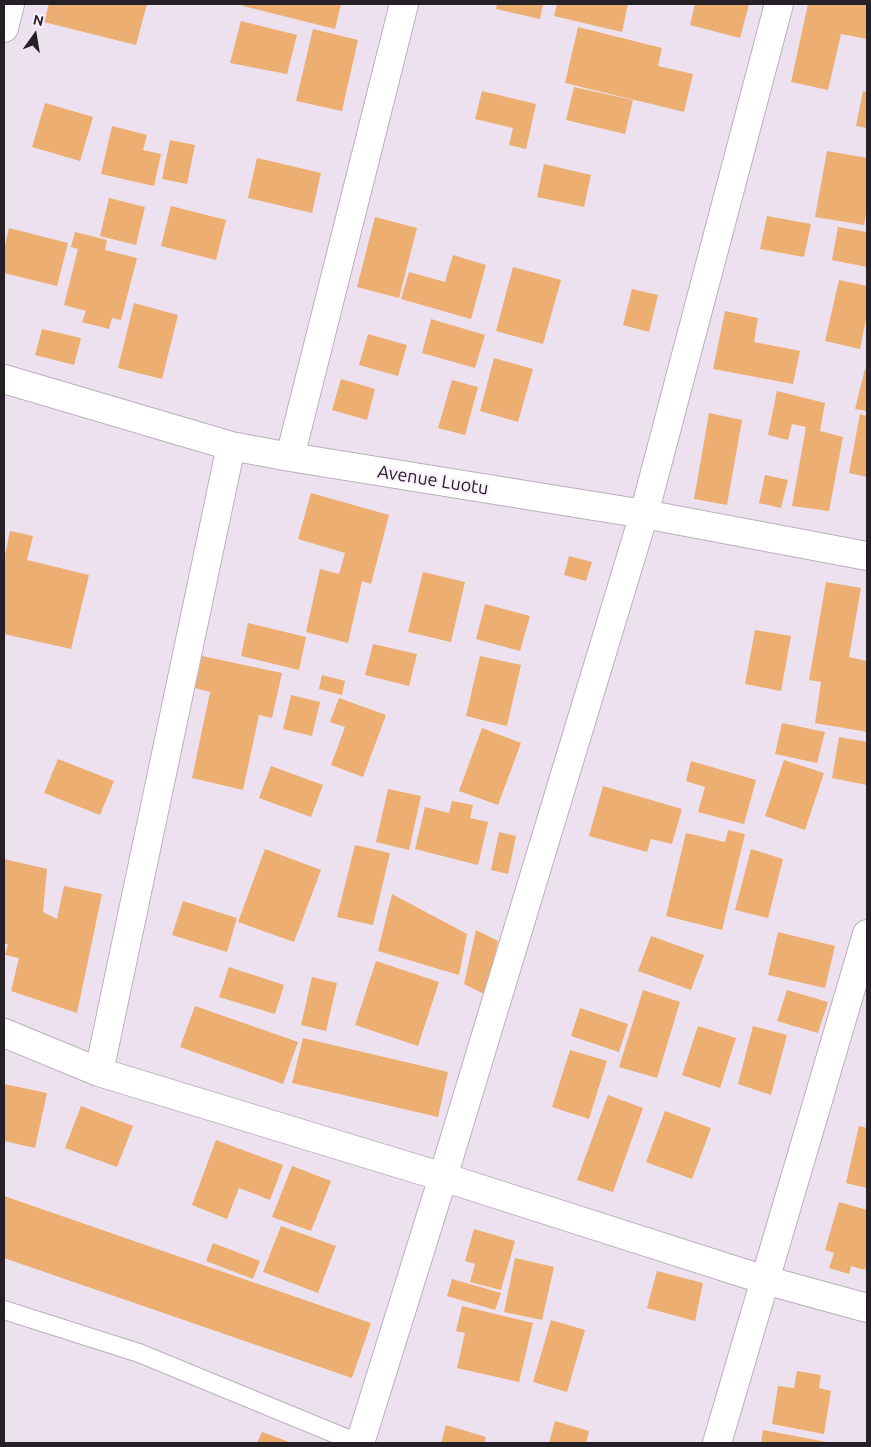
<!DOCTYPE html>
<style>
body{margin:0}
#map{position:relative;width:871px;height:1447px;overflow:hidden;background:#ede1f0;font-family:Ubuntu,sans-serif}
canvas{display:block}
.frame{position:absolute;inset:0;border:5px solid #252026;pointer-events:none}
.north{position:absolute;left:10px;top:10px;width:50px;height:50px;-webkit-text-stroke:4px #fbeefd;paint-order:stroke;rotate:13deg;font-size:14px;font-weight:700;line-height:20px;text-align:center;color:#252026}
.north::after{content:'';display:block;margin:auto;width:18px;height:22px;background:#252026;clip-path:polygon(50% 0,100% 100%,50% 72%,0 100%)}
</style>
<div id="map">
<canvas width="871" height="1447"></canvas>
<div class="frame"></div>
<div class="north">N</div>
</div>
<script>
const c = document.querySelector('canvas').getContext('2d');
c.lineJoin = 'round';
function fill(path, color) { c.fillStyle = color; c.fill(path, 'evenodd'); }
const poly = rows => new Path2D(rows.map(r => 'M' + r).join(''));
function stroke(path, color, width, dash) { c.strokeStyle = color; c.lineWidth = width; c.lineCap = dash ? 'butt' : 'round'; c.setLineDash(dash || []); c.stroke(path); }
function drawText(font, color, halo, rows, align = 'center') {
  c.font = font + ' Ubuntu,sans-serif'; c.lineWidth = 4; c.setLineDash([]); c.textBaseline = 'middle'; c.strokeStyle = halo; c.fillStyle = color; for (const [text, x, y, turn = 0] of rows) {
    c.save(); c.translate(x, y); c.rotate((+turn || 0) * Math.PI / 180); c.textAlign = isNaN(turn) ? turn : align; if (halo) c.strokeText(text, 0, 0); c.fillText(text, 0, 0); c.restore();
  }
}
fill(poly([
 [49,4,147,4,136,45,44,22],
 [243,4,341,4,335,29,243,6],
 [497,4,543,4,540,19,496,9],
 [557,4,628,4,622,32,554,16],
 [695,4,749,4,740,38,690,25],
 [808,4,867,4,867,39,841,34,828,90,791,82],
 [241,21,297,35,287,74,230,63],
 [578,27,662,48,658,66,693,74,684,112,565,83],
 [313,29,358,40,342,111,296,101],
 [574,87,633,100,625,134,566,120],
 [482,91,536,104,526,149,509,145,513,128,475,119],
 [863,91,867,92,867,128,856,126],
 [45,103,93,117,80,161,32,147],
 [112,126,147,135,143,150,161,154,154,186,101,174],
 [170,140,195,145,187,184,162,179],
 [827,151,867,158,867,207,864,225,815,217],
 [257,158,321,173,312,213,248,198],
 [544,164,591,175,584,207,537,197],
 [109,198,145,207,136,245,100,236],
 [171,206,226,220,216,260,161,246],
 [767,216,811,224,804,257,760,249],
 [375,217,417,228,399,298,357,287],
 [838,227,867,232,867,267,832,260],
 [9,228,68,243,57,286,4,273,4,249],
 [75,232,107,240,105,250,137,258,121,320,112,318,109,329,82,322,86,311,64,305,78,249,71,247],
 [453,255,486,265,471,319,401,299,409,272,445,282],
 [513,267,561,280,543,344,496,331],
 [839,280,867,286,867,314,860,349,825,341],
 [632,289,658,295,649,332,623,325],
 [134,303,178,315,162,379,118,368],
 [725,311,758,318,754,342,800,351,793,384,713,369],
 [431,319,485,335,475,368,422,353],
 [42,329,81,338,74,365,35,355],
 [368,334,407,345,398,376,359,365],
 [494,358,533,369,518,422,480,411],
 [865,369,867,370,867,411,855,409],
 [341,379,375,389,367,420,332,410],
 [452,380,478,387,465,435,438,428],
 [777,391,825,403,820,431,843,437,829,511,792,506,806,427,792,424,788,440,768,435],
 [709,413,742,420,727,505,694,499],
 [860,414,867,416,867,477,849,473],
 [765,475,788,480,781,508,759,503],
 [311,493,389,515,371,584,362,581,348,643,306,632,320,569,339,574,345,553,298,539],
 [10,531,33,536,27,560,89,575,71,649,4,634,4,560],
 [569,556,592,562,586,581,564,575],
 [423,572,465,582,451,642,408,632],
 [826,582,861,588,849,657,867,661,867,732,815,723,821,682,809,680],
 [485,604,530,616,520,651,476,639],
 [248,623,306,637,299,670,241,656],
 [755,630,791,636,781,691,745,684],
 [373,644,417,654,409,686,365,675],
 [202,656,282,673,272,718,259,715,243,790,192,778,210,692,195,688],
 [480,656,521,665,507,726,466,716],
 [322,675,345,681,342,695,319,689],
 [291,695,320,702,312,736,283,729],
 [339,698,386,715,363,777,331,765,345,727,330,722],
 [782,723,825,732,817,763,775,754],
 [482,728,521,743,498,805,459,791],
 [839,737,867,742,867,785,832,778],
 [58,759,114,781,100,815,44,793],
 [784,760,824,773,805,830,765,816],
 [691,761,756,780,744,824,698,812,705,787,686,781],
 [271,766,323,785,311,817,259,798],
 [603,786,682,809,672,844,651,839,647,852,589,836],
 [388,789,421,796,409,850,376,842],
 [452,801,473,805,470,818,488,822,478,865,415,849,425,807,449,813],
 [728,830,745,834,722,930,666,916,686,833,725,842],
 [499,832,516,836,508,874,491,870],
 [355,845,390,853,373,925,337,917],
 [265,849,321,870,294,942,238,922],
 [751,849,783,859,768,918,735,910],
 [4,859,47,869,43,912,57,919,64,886,102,894,77,1013,11,991,19,958,5,955,8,944,4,944],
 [392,894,467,934,459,975,378,951],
 [183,901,237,918,227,952,172,935],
 [476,930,498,941,486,995,464,984],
 [778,932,835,946,825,988,768,975],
 [651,936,704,955,691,990,638,971],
 [376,961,439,982,418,1046,355,1025],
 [229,967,284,985,275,1014,219,997],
 [312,977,337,983,326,1031,301,1025],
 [643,990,680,1002,657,1078,619,1067],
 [787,990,828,1002,818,1033,777,1021],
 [195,1006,298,1042,283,1084,180,1047],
 [580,1008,628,1024,619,1052,571,1036],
 [698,1026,736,1038,720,1088,682,1075],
 [753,1026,787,1035,771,1095,738,1084],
 [303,1038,448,1072,438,1117,292,1083],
 [570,1050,607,1061,589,1119,552,1107],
 [4,1084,47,1093,35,1148,4,1141],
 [608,1095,643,1108,613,1192,577,1180],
 [81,1106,133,1126,117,1167,65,1148],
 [665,1111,711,1128,692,1179,646,1162],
 [859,1126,867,1128,867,1188,846,1183],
 [216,1140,283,1165,270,1200,239,1188,227,1219,192,1205],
 [292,1166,331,1181,311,1231,272,1217],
 [4,1196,371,1323,352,1378,4,1258],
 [839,1202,867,1210,867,1262,865,1270,851,1266,849,1274,829,1268,834,1253,825,1250],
 [281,1226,336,1246,318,1293,263,1272],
 [474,1229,515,1241,501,1290,470,1282,475,1264,465,1261],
 [213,1243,260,1261,253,1279,206,1261],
 [515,1258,554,1267,542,1320,504,1312],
 [657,1271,703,1283,695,1321,647,1308],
 [452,1279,501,1293,495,1310,447,1296],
 [462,1306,533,1323,519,1382,457,1368,465,1333,456,1331],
 [551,1320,585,1330,567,1392,533,1382],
 [797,1371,821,1375,819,1388,831,1391,824,1434,772,1424,778,1386,794,1388],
 [555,1421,589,1431,586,1443,549,1443],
 [446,1425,486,1437,484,1443,441,1443],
 [763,1430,827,1442,826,1443,761,1443],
 [262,1432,292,1443,257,1443]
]), '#ecae71');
const service = poly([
 [4,1310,139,1353,358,1443]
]);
const minor = poly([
 [4,28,10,4],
 [4,379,231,446,290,457,644,514,867,556],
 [290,457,404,4],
 [4,1033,99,1072,443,1177,765,1280,867,1308],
 [99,1072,231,446],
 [360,1443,443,1177,644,514,779,4],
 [717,1443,867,934]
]);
stroke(service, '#bbaebd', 20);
stroke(minor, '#bbaebd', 30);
stroke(service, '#fff', 18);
stroke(minor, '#fff', 28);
drawText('18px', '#252026', '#fbeefd', [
 ["Avenue Luotu",433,480,9]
]);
</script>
